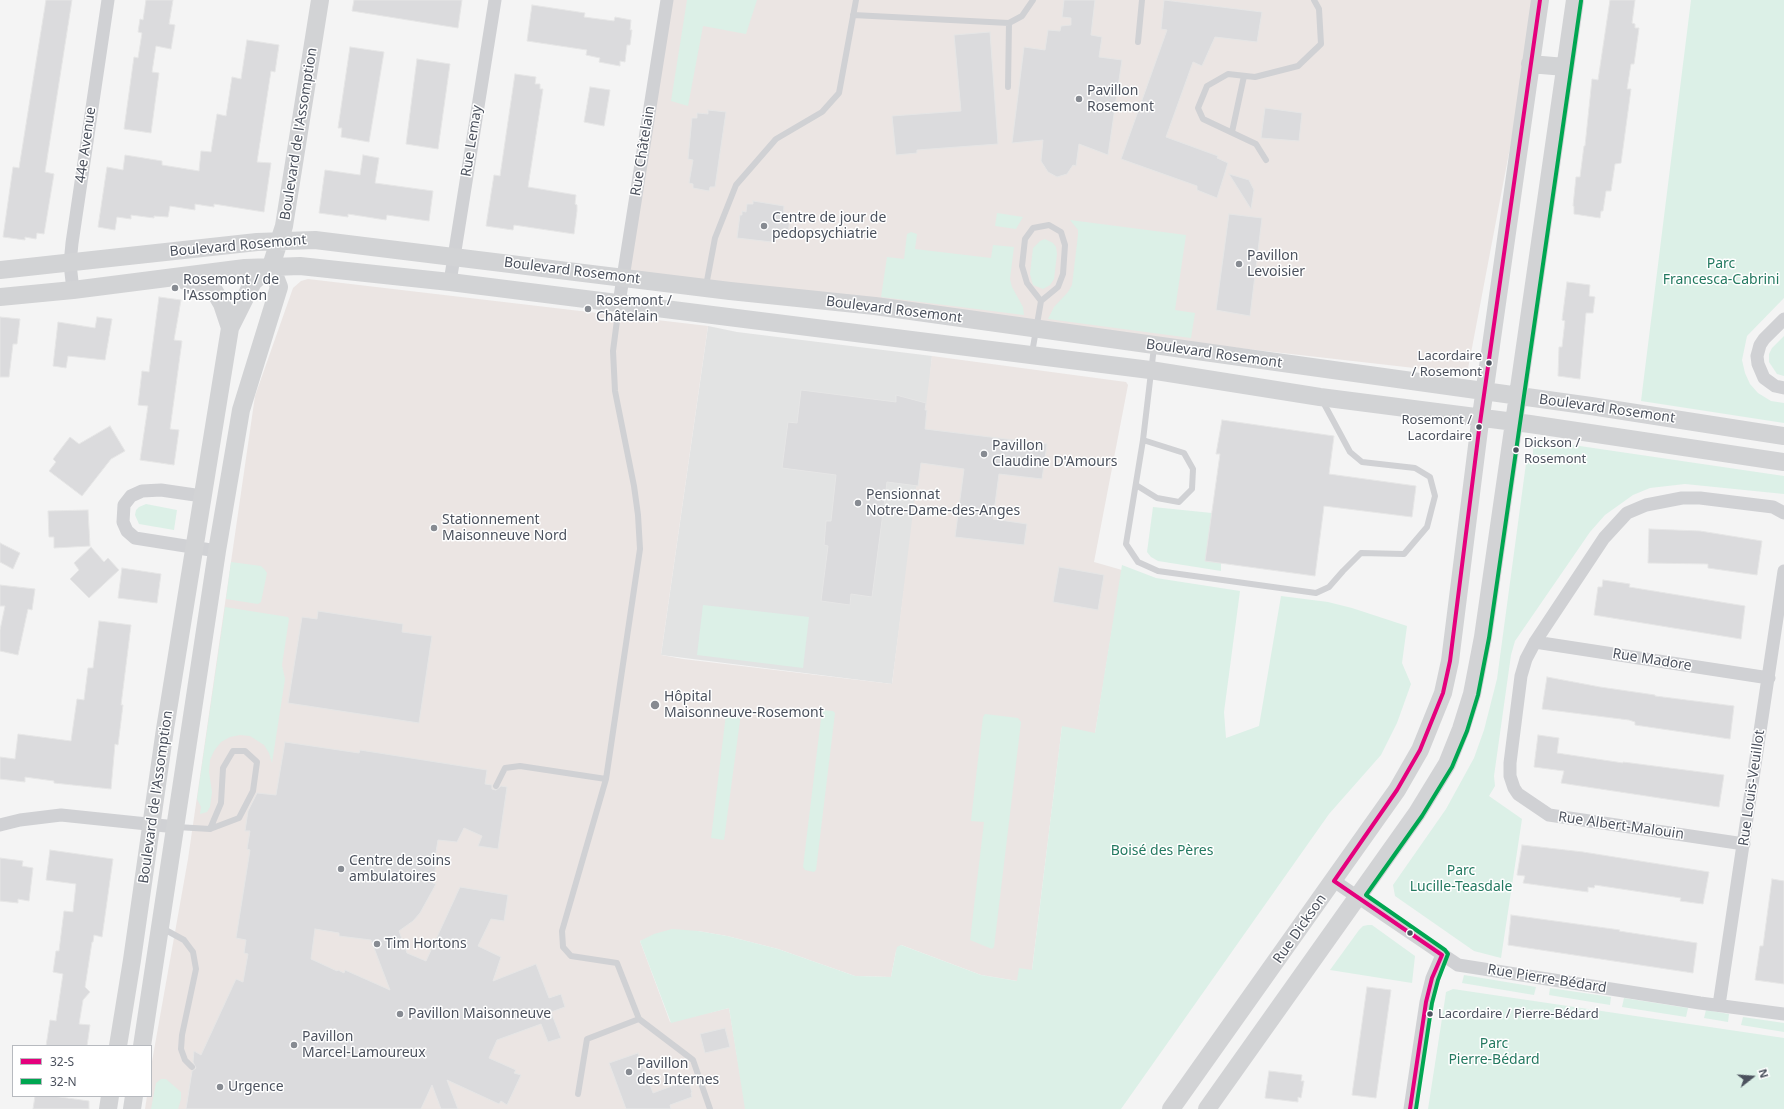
<!DOCTYPE html>
<meta charset="utf-8">
<style>
body{margin:0}
#map{position:relative;width:1784px;height:1109px;overflow:hidden;background:#f4f4f4;font-family:"Noto Sans",sans-serif}
canvas{display:block}
.legend{position:absolute;left:12px;top:1045px;width:140px;height:52px;box-sizing:border-box;background:#fff;border:1px solid #b7babf;margin:0;padding:5px 7px;list-style:none;font-size:12px;color:#4c525e}
.legend li{display:flex;align-items:center;gap:8px;height:20px}
.legend b{width:20px;border:1px solid #b7babf}
.north{position:absolute;left:1732px;top:1057px;width:40px;height:40px;-webkit-text-stroke:3px #fff;paint-order:stroke;rotate:73deg;font-size:11px;font-weight:700;line-height:16px;text-align:center;color:#4c525e}
.north::after{content:'';display:block;margin:auto;width:14px;height:18px;background:#4c525e;clip-path:polygon(50% 0,100% 100%,50% 72%,0 100%)}
</style>
<div id="map">
<canvas width="1784" height="1109"></canvas>
<ul class="legend">
<li><b style="height:5px;background:#e5007d"></b>32-S</li>
<li><b style="height:5px;background:#00a651"></b>32-N</li>
</ul>
<div class="north">N</div>
</div>
<script>
const c = document.querySelector('canvas').getContext('2d');
c.lineJoin = 'round';
function fill(path, color) { c.fillStyle = color; c.fill(path, 'evenodd'); }
const poly = rows => new Path2D(rows.map(r => 'M' + r).join(''));
function stroke(path, color, width, dash) { c.strokeStyle = color; c.lineWidth = width; c.lineCap = dash ? 'butt' : 'round'; c.setLineDash(dash || []); c.stroke(path); }
function drawText(font, color, halo, rows, align = 'center') {
  c.font = font + ' "Noto Sans",sans-serif'; c.lineWidth = 3; c.setLineDash([]); c.textBaseline = 'middle'; c.strokeStyle = halo; c.fillStyle = color; for (const [text, x, y, turn = 0] of rows) {
    c.save(); c.translate(x, y); c.rotate((+turn || 0) * Math.PI / 180); c.textAlign = isNaN(turn) ? turn : align; if (halo) c.strokeText(text, 0, 0); c.fillText(text, 0, 0); c.restore();
  }
}
fill(poly([
 [708,326,737,332,932,356,927,410,892,684,661,655]
]), '#e2e3e3');
fill(poly([
 [668,0,1538,0,1467,374,623,278],
 [308,279,708,326,661,655,683,659,892,684,932,356,1126,382,1128,385,1094,562,1122,570,1095,734,1062,727,1032,970,1017,981,981,975,901,945,896,951,891,977,855,976,778,949,727,936,698,931,640,941,670,1022,729,1008,746,1109,145,1109,147,1096,151,1096,151,1067,188,859,255,396,293,288,301,281]
]), '#ebe5e3');
fill(poly([
 [687,0,757,0,746,34,703,26,688,106,671,101],
 [1691,0,1784,0,1784,298,1747,336,1742,360,1745,373,1750,384,1758,393,1771,401,1784,403,1784,423,1641,401],
 [997,213,1023,217,1016,229,995,226],
 [1070,220,1186,235,1175,310,1195,313,1191,338,1048,319,1054,307,1068,292,1072,285,1078,235,1078,230],
 [911,232,917,234,915,249,991,258,993,245,1014,247,1010,279,1012,287,1023,307,1024,315,881,297,887,257,904,259,907,234],
 [1045,239,1053,243,1056,247,1057,254,1054,279,1050,285,1043,289,1033,285,1030,274,1033,248,1040,241],
 [1784,336,1784,376,1777,374,1769,362,1769,354,1772,348],
 [1532,439,1784,476,1784,494,1685,484,1650,488,1633,495,1605,515,1590,532,1515,641,1511,655,1494,776,1495,786,1489,796,1522,819,1501,958,1474,951,1395,896,1393,885,1446,809,1474,758,1484,730,1497,679,1527,456,1533,456,1533,448,1528,447,1529,441],
 [146,504,177,510,174,530,139,524,135,515,136,510,139,507],
 [1153,507,1212,513,1221,563,1221,571,1158,561,1151,557,1147,552],
 [231,562,261,566,265,570,267,573,261,602,258,604,226,599],
 [1122,565,1156,578,1240,591,1224,712,1226,738,1259,726,1281,596,1328,602,1352,608,1407,626,1402,663,1411,684,1397,723,1381,755,1329,814,1121,1109,745,1109,729,1008,671,1023,640,941,654,934,672,929,698,931,727,936,778,949,855,976,891,977,896,951,897,947,901,945,981,975,1017,981,1019,968,1032,970,1062,726,1095,733],
 [703,605,809,617,803,668,697,655],
 [225,607,288,617,289,619,282,665,285,679,272,763,269,753,264,745,250,736,240,735,230,737,221,742,214,751,210,760,209,772,212,792,210,807,207,812,200,814,201,807,197,799],
 [737,710,741,713,724,840,711,838,726,714,728,711],
 [822,710,833,711,835,713,816,870,814,872,805,870,803,867],
 [985,714,1018,718,1021,722,994,947,992,949,970,940,984,822,971,821,971,820,983,717],
 [1368,925,1372,925,1415,956,1412,983,1330,970,1359,930,1363,926],
 [1464,975,1536,987,1534,995,1462,983],
 [1550,988,1611,997,1610,1005,1549,995],
 [1453,989,1784,1038,1784,1109,1428,1109,1445,999,1446,992],
 [1624,998,1688,1008,1686,1017,1622,1007],
 [1706,1010,1729,1014,1728,1022,1704,1018],
 [1743,1017,1784,1023,1784,1032,1741,1025],
 [161,1079,166,1079,181,1092,181,1099,178,1109,151,1109,156,1083]
]), '#dcf0e7');
const building = poly([
 [46,0,72,0,45,172,54,174,44,234,37,233,36,239,25,237,25,240,3,237,13,167,19,168,46,0],
 [146,0,173,0,169,24,175,25,171,49,156,46,152,72,159,73,151,133,124,129,134,57,138,58,142,33,138,32,140,19,143,20,146,0],
 [354,0,462,0,458,28,352,11,354,0],
 [1064,0,1095,0,1091,35,1102,37,1099,57,1122,60,1108,155,1079,144,1076,166,1073,165,1067,174,1057,177,1048,172,1041,161,1043,140,1012,143,1024,47,1045,50,1048,30,1060,31,1061,26,1071,25,1071,18,1062,17,1064,0],
 [1164,0,1262,12,1257,42,1215,37,1202,66,1193,62,1166,137,1218,156,1217,158,1228,163,1217,198,1197,190,1197,186,1121,159,1167,30,1161,29,1164,0],
 [1610,0,1635,0,1632,23,1635,24,1635,28,1639,28,1634,64,1631,64,1627,89,1631,89,1621,163,1615,164,1611,191,1606,191,1603,211,1601,211,1600,218,1574,214,1574,206,1573,206,1576,177,1580,177,1584,146,1585,146,1592,79,1598,80,1610,0],
 [532,5,585,13,584,17,614,21,615,17,631,20,630,30,632,30,630,45,627,45,625,62,620,61,620,66,599,62,600,58,586,55,587,50,527,41,532,5],
 [990,32,998,144,917,150,917,153,896,155,892,116,961,111,954,35,990,32],
 [247,40,279,45,275,72,271,71,257,162,271,163,264,212,214,204,214,207,195,204,195,210,170,206,168,217,154,216,154,218,131,215,131,219,117,217,115,230,98,227,107,167,123,170,125,155,162,161,162,165,199,171,201,151,211,152,217,114,226,116,232,77,241,79,247,40],
 [350,47,384,52,369,142,341,137,342,128,338,128,350,47],
 [417,59,450,64,438,149,406,144,417,59],
 [515,74,536,77,535,84,540,84,540,89,543,89,528,187,576,195,575,204,577,205,577,211,574,234,514,225,513,230,486,226,494,175,500,176,515,74],
 [590,87,610,90,604,126,584,122,590,87],
 [1265,108,1302,113,1299,141,1261,138,1265,108],
 [708,110,726,112,715,187,710,187,709,191,693,188,693,184,689,183,693,160,688,159,692,118,697,118,697,113,708,114,708,110],
 [363,155,379,158,375,183,433,191,429,221,387,215,386,220,348,214,348,217,319,213,325,170,360,175,363,155],
 [1229,174,1249,180,1254,190,1251,209,1229,174],
 [753,201,784,206,783,218,790,219,788,234,773,232,772,242,737,238,740,215,742,215,742,211,746,212,747,204,753,204,753,201],
 [1229,214,1262,218,1250,316,1216,310,1229,214],
 [1567,282,1590,285,1589,296,1595,297,1593,313,1586,313,1580,379,1558,376,1559,347,1562,347,1565,321,1562,320,1567,282],
 [159,297,181,300,174,340,182,341,170,429,179,430,174,465,140,460,148,406,138,405,142,371,149,372,159,297],
 [0,317,20,319,17,344,13,344,9,377,0,377,0,317],
 [97,317,112,319,105,360,68,356,66,368,53,366,58,322,95,328,97,317],
 [801,390,896,402,896,395,926,403,925,410,927,410,925,429,1047,444,1042,479,999,474,993,519,1027,524,1024,545,955,537,964,469,921,463,918,486,887,482,872,597,851,594,850,605,821,601,828,546,824,545,826,521,831,521,836,475,782,468,788,422,797,423,801,390],
 [1222,420,1334,436,1329,474,1416,486,1412,517,1324,506,1315,576,1205,561,1220,454,1216,454,1222,420],
 [110,426,125,451,111,459,82,496,49,471,56,462,53,459,70,437,79,444,110,426],
 [88,510,90,546,54,548,54,537,49,537,48,511,88,510],
 [1649,529,1700,531,1762,541,1757,575,1708,568,1708,564,1648,563,1649,529],
 [0,543,20,553,13,569,0,562,0,543],
 [91,547,104,562,108,558,119,570,89,598,70,579,79,570,74,563,91,547],
 [1059,567,1104,575,1098,610,1053,602,1059,567],
 [122,568,161,574,157,603,118,598,122,568],
 [1603,580,1630,584,1629,587,1745,606,1741,639,1594,615,1598,587,1602,587,1603,580],
 [0,585,35,589,32,610,28,609,18,655,0,651,0,630,5,606,0,606,0,585],
 [318,611,403,624,402,632,432,636,419,723,288,703,302,617,317,619,318,611],
 [99,621,131,625,121,705,123,705,118,745,115,744,111,789,54,783,54,781,25,777,25,782,0,779,0,757,15,759,18,734,71,741,77,699,84,700,88,668,93,668,99,621],
 [1547,677,1600,687,1655,695,1655,696,1734,706,1730,739,1635,725,1635,722,1629,720,1542,709,1547,677],
 [1538,735,1559,738,1557,753,1623,763,1623,762,1724,775,1719,807,1561,783,1564,771,1534,767,1538,735],
 [285,742,359,753,360,750,487,770,485,784,492,785,492,789,496,790,501,786,507,787,498,849,478,846,482,836,464,828,457,842,438,840,434,864,436,865,433,883,436,884,420,913,413,921,399,931,407,953,426,961,460,887,508,895,504,921,491,919,478,946,501,957,493,981,536,964,549,998,561,994,565,1007,551,1012,561,1038,548,1042,541,1024,497,1040,489,1058,516,1070,514,1073,521,1075,507,1105,501,1101,499,1104,447,1080,458,1109,441,1109,432,1085,421,1109,186,1109,192,1071,196,1068,193,1062,194,1051,201,1055,236,979,243,982,248,954,244,953,246,940,236,938,250,850,247,849,250,831,245,831,248,811,257,793,276,795,285,742],
 [315,929,339,933,339,936,371,940,390,990,345,970,344,973,338,970,337,971,311,959,315,929],
 [1522,845,1583,852,1709,872,1703,904,1680,901,1681,898,1595,885,1594,888,1588,887,1588,892,1523,883,1525,876,1517,875,1522,845],
 [50,850,113,859,102,937,94,935,93,942,92,942,85,987,90,992,83,1000,79,1024,90,1025,87,1046,46,1046,50,1020,56,1021,63,974,53,972,56,951,59,951,64,911,73,912,76,884,46,880,50,850],
 [0,858,23,861,22,866,33,868,29,901,18,899,18,903,0,901,0,858],
 [1772,879,1784,881,1784,984,1755,980,1760,946,1763,946,1772,879],
 [1511,915,1620,930,1619,931,1697,943,1693,973,1508,945,1511,915],
 [1367,987,1391,990,1376,1098,1352,1095,1367,987],
 [725,1028,730,1047,705,1053,700,1034,725,1028],
 [638,1053,653,1093,688,1080,692,1092,691,1093,692,1097,670,1105,671,1109,626,1109,609,1063,638,1053],
 [1269,1071,1302,1075,1301,1081,1304,1081,1301,1098,1298,1097,1298,1102,1265,1098,1269,1071],
 [35,1096,53,1096,89,1101,89,1109,33,1109,35,1096]
]);
fill(building, '#dbdbdd');
stroke(building, '#e6e6e6', 1);
stroke(poly([
 [853,15,1009,23,1022,16,1033,0],
 [1138,42,1142,0],
 [1008,87,1009,23],
 [1232,132,1244,76],
 [1266,160,1256,144,1203,119,1198,108,1207,86,1228,74,1255,77,1298,66,1321,44,1319,9,1314,0],
 [706,286,715,238,736,185,776,139,822,112,839,93,856,0],
 [619,305,613,351,615,391,634,486,638,515,640,549,606,779,562,931,563,947,571,956,617,963,639,1019,693,1060,710,1109],
 [1154,347,1143,440,1126,544,1138,562,1158,571,1316,593,1329,587,1343,571,1361,553,1404,554,1427,527,1435,496,1430,477,1415,468,1362,462,1350,452,1322,400],
 [1032,353,1041,301,1058,287,1063,274,1065,245,1061,232,1049,225,1033,228,1025,239,1022,266,1027,283,1041,301],
 [1136,485,1157,498,1179,502,1192,489,1193,469,1184,453,1143,440],
 [496,786,505,768,520,766,606,779],
 [177,827,210,829,239,818,253,791,257,762,245,751,233,751,223,768,221,803,210,829],
 [162,928,184,940,193,952,196,969,182,1035,181,1049,185,1060,192,1067],
 [578,1094,587,1039,639,1019]
]), '#d0d1d4', 6);
stroke(poly([
 [450,282,495,0],
 [73,290,70,264,72,243,108,0],
 [619,303,667,0],
 [1784,319,1764,339,1760,345,1757,356,1758,364,1764,378,1775,386,1784,388],
 [202,496,161,490,142,491,131,496,124,505,123,522,127,531,135,538,217,551],
 [1535,642,1769,678],
 [0,825,20,820,61,815,176,827],
 [1744,844,1549,815,1518,794,1514,788,1510,776,1510,763,1521,676,1526,659,1535,642,1604,538,1627,513,1646,505,1682,498,1700,498,1773,507,1784,513],
 [1334,881,1458,965,1700,1003,1784,1014],
 [1719,1005,1784,571],
 [1410,1109,1426,1002,1432,978,1442,955]
]), '#d0d1d4', 13);
stroke(poly([
 [1530,64,1565,67],
 [0,270,257,242,315,240,730,291,875,306,1591,406,1784,436],
 [185,281,203,283,212,287,222,304,230,328],
 [0,297,73,290,245,268,300,266,450,282,1150,370,1320,397,1530,424,1784,462],
 [118,1046,132,960,165,729,230,328,253,282,271,266,284,226,320,0],
 [142,1046,217,551,241,410,279,287,271,266],
 [108,1109,110,1096],
 [132,1109,134,1096],
 [1171,1109,1397,790,1420,750,1443,693,1450,661,1479,430,1540,0],
 [1207,1109,1417,813,1447,764,1461,729,1472,694,1483,637,1575,0]
]), '#d2d3d5', 18);
stroke(poly([
 [1410,1109,1426,1002,1432,978,1442,955,1334,881,1397,790,1420,750,1443,693,1450,661,1479,430,1540,0]
]), '#e5007d', 4);
stroke(poly([
 [1416,1109,1432,1003,1438,980,1448,954,1445,950,1366,895,1422,816,1452,767,1467,731,1478,695,1489,638,1581,1]
]), '#00a651', 4);
for (const [x, y, r, color] of [
 [1079,99,4,"#878b92"],
 [764,226,4,"#878b92"],
 [1239,264,4,"#878b92"],
 [175,288,4,"#878b92"],
 [588,309,4,"#878b92"],
 [1489,363,3.5,"#4c525e"],
 [1479,427,3.5,"#4c525e"],
 [1516,450,3.5,"#4c525e"],
 [984,454,4,"#878b92"],
 [858,503,4,"#878b92"],
 [434,528,4,"#878b92"],
 [655,705,5,"#878b92"],
 [341,869,4,"#878b92"],
 [1410,933,3.5,"#4c525e"],
 [377,944,4,"#878b92"],
 [400,1014,4,"#878b92"],
 [1430,1014,3.5,"#4c525e"],
 [294,1045,4,"#878b92"],
 [629,1072,4,"#878b92"],
 [220,1087,4,"#878b92"]
]) { const dot = new Path2D(); dot.arc(x, y, r, 0, 2 * Math.PI); c.fillStyle = color; c.fill(dot); stroke(dot, '#fff', 1.5); }
drawText('13px', '#4c525e', '#fff', [
 ["Lacordaire",1482,356],
 ["/ Rosemont",1482,372],
 ["Rosemont /",1472,420],
 ["Lacordaire",1472,436],
 ["Dickson /",1524,443,"left"],
 ["Rosemont",1524,459,"left"],
 ["Lacordaire / Pierre-Bédard",1438,1014,"left"]
], 'right');
drawText('14px', '#4c525e', '#fff', [
 ["Pavillon",1087,91],
 ["Rosemont",1087,107],
 ["Centre de jour de",772,218],
 ["pedopsychiatrie",772,234],
 ["Pavillon",1247,256],
 ["Levoisier",1247,272],
 ["Rosemont / de",183,280],
 ["l'Assomption",183,296],
 ["Rosemont /",596,301],
 ["Châtelain",596,317],
 ["Pavillon",992,446],
 ["Claudine D'Amours",992,462],
 ["Pensionnat",866,495],
 ["Notre-Dame-des-Anges",866,511],
 ["Stationnement",442,520],
 ["Maisonneuve Nord",442,536],
 ["Hôpital",664,697],
 ["Maisonneuve-Rosemont",664,713],
 ["Centre de soins",349,861],
 ["ambulatoires",349,877],
 ["Tim Hortons",385,944],
 ["Pavillon Maisonneuve",408,1014],
 ["Pavillon",302,1037],
 ["Marcel-Lamoureux",302,1053],
 ["Pavillon",637,1064],
 ["des Internes",637,1080],
 ["Urgence",228,1087]
], 'left');
drawText('14px', '#4c525e', '#fff', [
 ["Boulevard de l'Assomption",299,134,-81],
 ["Rue Lemay",472,141,-81],
 ["44e Avenue",86,145,-82],
 ["Rue Châtelain",643,151,-81],
 ["Boulevard Rosemont",238,246,-5],
 ["Boulevard Rosemont",572,271,7],
 ["Boulevard Rosemont",894,310,7],
 ["Boulevard Rosemont",1214,354,8],
 ["Boulevard Rosemont",1607,409,8],
 ["Rue Madore",1652,660,9],
 ["Rue Louis-Veuillot",1752,788,-82],
 ["Boulevard de l'Assomption",156,797,-82],
 ["Rue Albert-Malouin",1621,826,8],
 ["Rue Dickson",1300,929,-55],
 ["Rue Pierre-Bédard",1547,979,9]
]);
drawText('14px', '#237960', '#fff', [
 ["Parc",1721,264],
 ["Francesca-Cabrini",1721,280],
 ["Boisé des Pères",1162,851],
 ["Parc",1461,871],
 ["Lucille-Teasdale",1461,887],
 ["Parc",1494,1044],
 ["Pierre-Bédard",1494,1060]
]);
</script>
